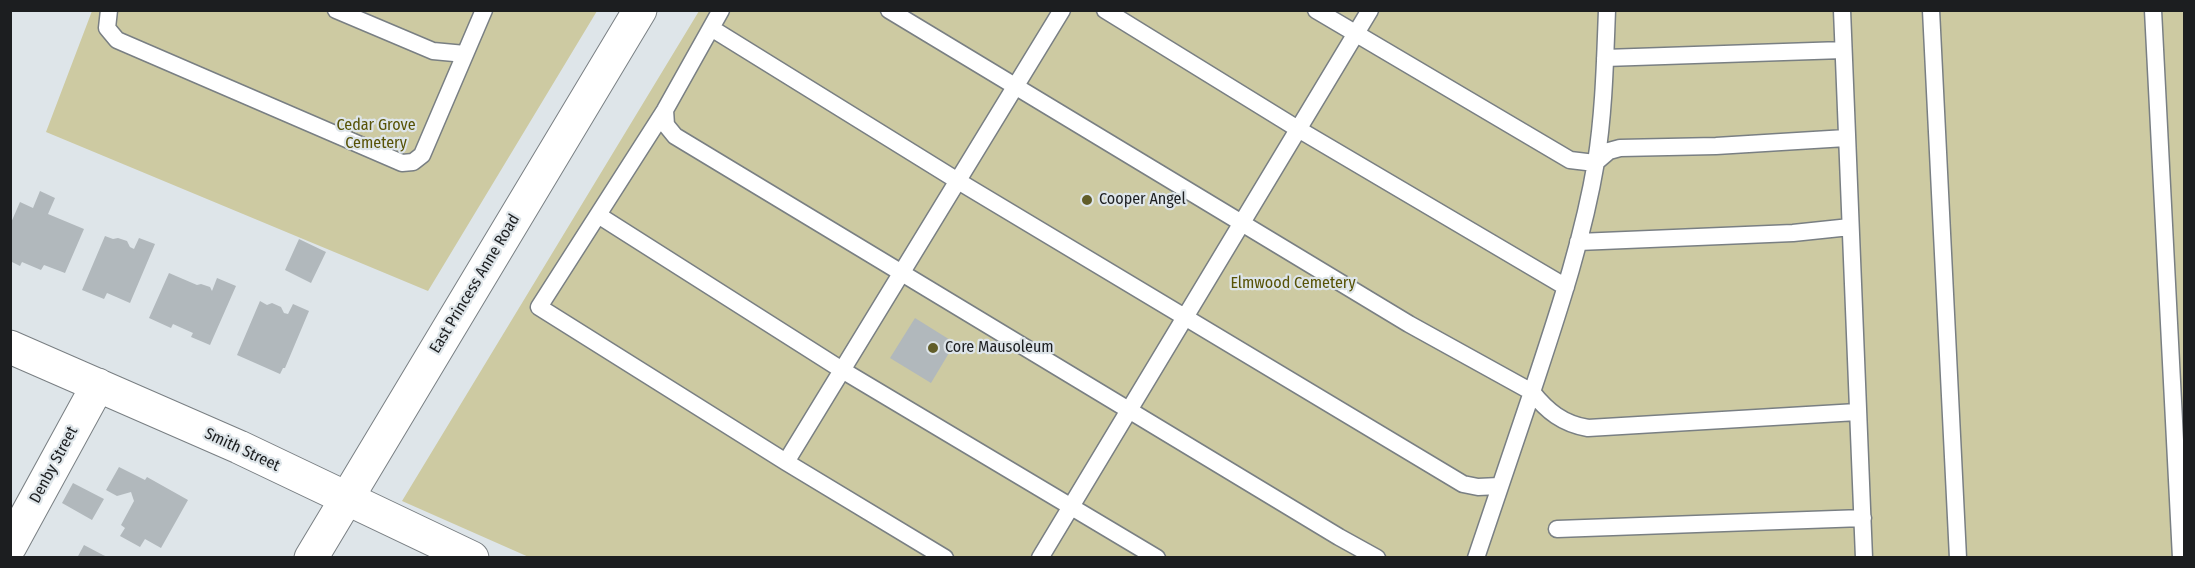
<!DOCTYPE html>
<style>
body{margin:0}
#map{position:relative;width:2195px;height:568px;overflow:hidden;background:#dee5e9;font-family:"Fira Sans Condensed",sans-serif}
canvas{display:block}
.frame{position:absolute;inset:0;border:12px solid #1c1e20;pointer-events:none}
</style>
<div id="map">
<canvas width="2195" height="568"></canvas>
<div class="frame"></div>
</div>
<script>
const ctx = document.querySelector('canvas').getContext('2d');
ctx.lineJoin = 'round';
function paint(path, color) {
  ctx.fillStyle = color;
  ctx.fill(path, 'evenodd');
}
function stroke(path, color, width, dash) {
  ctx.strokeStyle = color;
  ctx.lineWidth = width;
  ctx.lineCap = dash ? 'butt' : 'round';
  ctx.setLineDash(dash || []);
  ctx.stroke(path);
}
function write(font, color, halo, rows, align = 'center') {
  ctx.font = font + ' "Fira Sans Condensed",sans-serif';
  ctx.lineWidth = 4.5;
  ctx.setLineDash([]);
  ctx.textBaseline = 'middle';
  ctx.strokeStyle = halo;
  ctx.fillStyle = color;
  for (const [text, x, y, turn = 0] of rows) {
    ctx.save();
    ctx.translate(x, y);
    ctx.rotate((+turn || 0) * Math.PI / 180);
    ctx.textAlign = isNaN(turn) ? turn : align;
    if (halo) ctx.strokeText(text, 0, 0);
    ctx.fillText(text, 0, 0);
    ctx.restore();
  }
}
const green = new Path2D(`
 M92,11H597L428,291L46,132Z
 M699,11H2184V557L531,558L402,501Z`);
const building = new Path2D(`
 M40,191L55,198L48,214L84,229L65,273L44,265L41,270L22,262L20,266L10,261V225L20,202L33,208Z
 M105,236L113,239L118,238L127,241L130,247L134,249L139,238L155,244L130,303L107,293L104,299L82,290Z
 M299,239L326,252L311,283L285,270Z
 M169,273L197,285L201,284L210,287L212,291L217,278L236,286L210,345L191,337L193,333L173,324L171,328L149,318Z
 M260,301L267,305L272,303L281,307L284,313L288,314L293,304L309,311L285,368H283L280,374L237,355Z
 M915,318L955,343L931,383L890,358Z
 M119,467L145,480L147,477L188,500L161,548L145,539L140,547L120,536L125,528L121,525L134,501L131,492L117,496L106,490Z
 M73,483L104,499L92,520L62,503Z
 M84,545L103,555L110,558H77Z`);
const lane = new Path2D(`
 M109,10L107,28L117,40L402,163L413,162L422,155L484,10
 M336,10L433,51L465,54
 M721,10L665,110L539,307L786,462L945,558
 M889,10L1409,324L1532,392L1476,558
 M1105,10L1298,129L1566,287
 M1316,10L1570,160L1595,163L1609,151L1620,148L1716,146L1846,138
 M1607,10C1605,61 1604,112 1596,162C1583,240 1557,316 1532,392C1547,411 1563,424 1588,428L1857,412
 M1842,10L1864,558
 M1931,10L1958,558
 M2153,10L2181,558
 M711,28L958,181L1463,484L1478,487L1499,486
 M1605,58L1843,50
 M665,110L666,125L675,136L1339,537L1377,558
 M598,215L842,370L1157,558
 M1578,242L1793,233L1850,227
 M786,462L1062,10
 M1557,529L1863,518
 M1040,558L1370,10`);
const street = new Path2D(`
 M10,347L239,447L472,558
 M10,546L98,385`);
const secondary = new Path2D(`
 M311,558L640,10`);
const markers = [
 [1087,200,6,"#615d29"],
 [933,348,6,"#615d29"]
];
const parkNames = [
 ["Cedar Grove",376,126],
 ["Cemetery",376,144],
 ["Elmwood Cemetery",1293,284]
];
const poiNames = [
 ["Cooper Angel",1099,200],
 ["Core Mausoleum",945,348]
];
const streetNames = [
 ["East Princess Anne Road",475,284,-59],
 ["Smith Street",242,450,25],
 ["Denby Street",54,465,-62]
];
paint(green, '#cdcaa2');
paint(building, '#b1b8bc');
stroke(lane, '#797f83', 19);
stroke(street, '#797f83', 35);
stroke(secondary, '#797f83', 35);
stroke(lane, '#fff', 16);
stroke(street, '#fff', 33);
stroke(secondary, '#fff', 33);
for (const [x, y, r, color] of markers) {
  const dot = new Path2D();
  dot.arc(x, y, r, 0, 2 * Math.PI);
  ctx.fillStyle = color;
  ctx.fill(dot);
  stroke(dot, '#dee5e9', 2);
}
write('16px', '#575206', '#dee5e9', parkNames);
write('16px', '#1c1e20', '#dee5e9', poiNames, 'left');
write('16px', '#1c1e20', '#dee5e9', streetNames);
</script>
